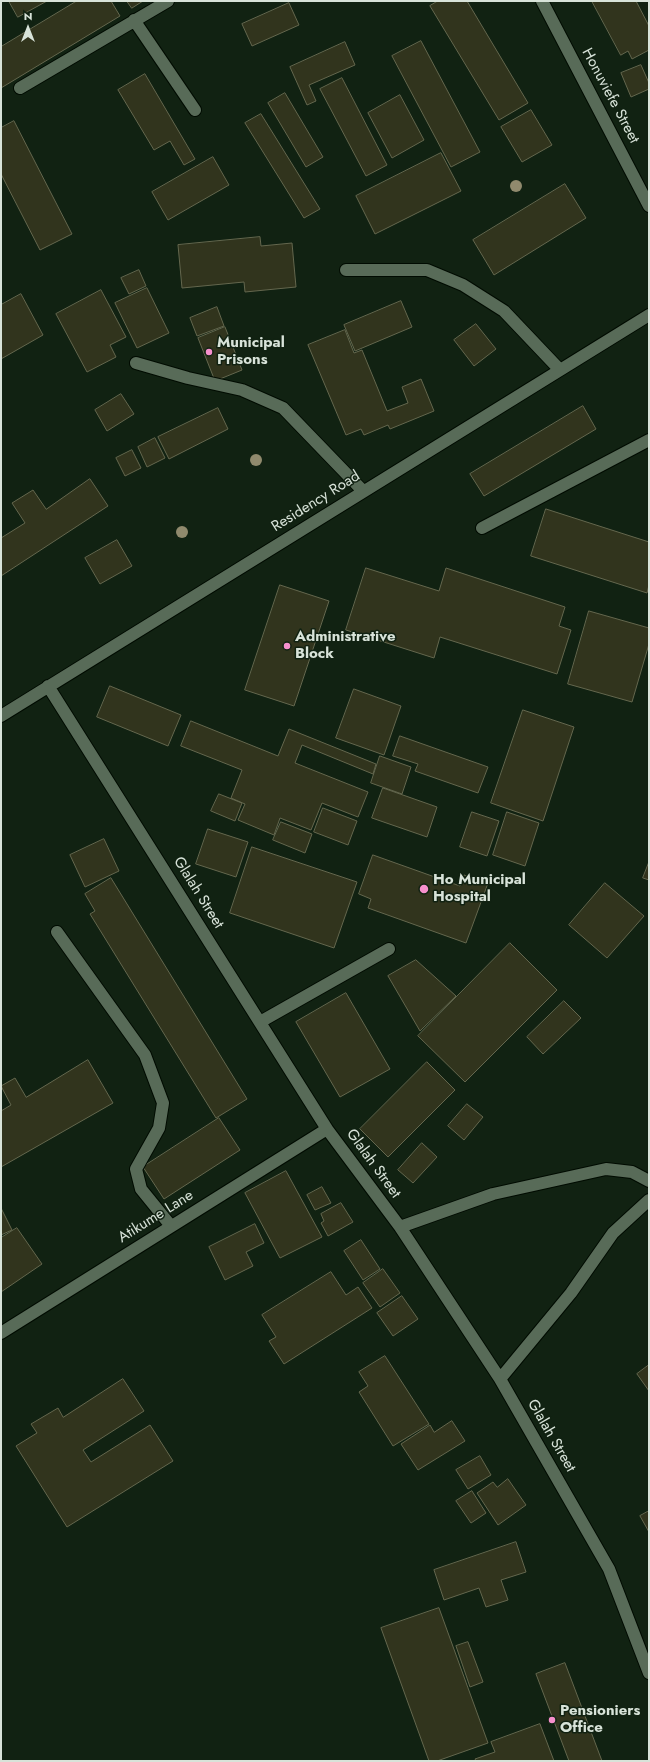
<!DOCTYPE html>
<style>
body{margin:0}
#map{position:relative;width:650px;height:1762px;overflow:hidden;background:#112212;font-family:Jost,sans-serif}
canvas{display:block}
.frame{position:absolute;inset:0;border:2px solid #d8e3d9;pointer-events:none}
.north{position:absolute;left:8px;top:8px;width:40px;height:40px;-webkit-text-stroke:3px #112212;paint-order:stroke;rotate:0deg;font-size:11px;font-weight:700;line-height:16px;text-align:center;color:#d8e3d9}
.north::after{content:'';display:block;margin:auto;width:14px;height:18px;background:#d8e3d9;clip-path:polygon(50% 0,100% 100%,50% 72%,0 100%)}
</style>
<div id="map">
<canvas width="650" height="1762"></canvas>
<div class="frame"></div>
<div class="north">N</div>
</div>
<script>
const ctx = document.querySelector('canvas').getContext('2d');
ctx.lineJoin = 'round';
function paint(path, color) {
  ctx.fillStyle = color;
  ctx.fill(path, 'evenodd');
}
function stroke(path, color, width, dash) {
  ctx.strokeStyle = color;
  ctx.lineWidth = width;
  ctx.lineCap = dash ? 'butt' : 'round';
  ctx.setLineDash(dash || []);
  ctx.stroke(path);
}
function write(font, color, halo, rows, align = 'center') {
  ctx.font = font + ' Jost,sans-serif';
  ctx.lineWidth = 3;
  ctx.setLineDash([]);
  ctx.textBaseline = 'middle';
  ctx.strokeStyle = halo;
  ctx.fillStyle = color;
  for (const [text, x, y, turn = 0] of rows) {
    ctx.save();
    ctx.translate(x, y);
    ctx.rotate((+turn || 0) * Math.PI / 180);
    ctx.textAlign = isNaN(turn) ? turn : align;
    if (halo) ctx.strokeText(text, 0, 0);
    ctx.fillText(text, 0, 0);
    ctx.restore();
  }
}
const building = new Path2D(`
 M9,1H47L18,17Z
 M77,1H111L120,16L1,88V47Z
 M127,1H143L132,8Z
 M438,1H467L528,103L499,120L430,6Z
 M592,1H636L649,26V50L632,59L628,51L621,55Z
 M289,3L299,25L252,46L242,24Z
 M421,41L480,152L451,167L392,56Z
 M345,42L355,65L309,85L316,101L307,105L290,67Z
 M641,65L649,83V89L631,97L621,73Z
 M145,74L195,159L184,165L170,141L154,150L118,90Z
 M342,78L387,165L366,176L320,89Z
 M285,93L323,157L306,167L268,103Z
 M400,95L424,140L392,158L368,113Z
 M531,110L552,145L522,162L501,127Z
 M261,114L320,209L304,218L245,123Z
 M14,121L72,234L40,250L1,174V128Z
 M441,153L461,191L375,234L356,196Z
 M213,157L229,185L168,220L152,192Z
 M565,184L586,218L494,275L473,240Z
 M260,237L261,246L292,243L296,287L245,292L244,282L182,288L178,245Z
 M139,270L146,286L129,294L121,278Z
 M147,288L169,333L137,348L115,303Z
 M101,290L126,337L110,345L116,357L87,372L56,314Z
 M21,294L43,335L1,359V305Z
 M401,301L412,327L355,351L344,325Z
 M217,307L224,326L197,336L190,318Z
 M476,324L496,349L474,366L454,340Z
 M225,327L242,370L215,381L198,338Z
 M345,330L354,353L362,350L387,411L408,403L402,387L421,379L434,411L390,429L388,425L364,435L361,429L346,435L308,345Z
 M121,394L134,414L107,431L95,410Z
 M583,406L596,429L484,496L470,474Z
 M218,408L228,429L169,459L158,437Z
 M155,438L165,458L147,467L138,447Z
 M132,450L141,468L125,476L116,458Z
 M90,479L108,506L1,576V538L25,523L12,503L33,490L46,509Z
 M546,509L649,542V585L647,593L531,556Z
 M117,540L132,566L100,584L85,558Z
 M366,568L439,591L446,568L565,607L559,626L571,630L557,674L440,637L434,658L346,630Z
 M280,585L329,601L294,706L245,690Z
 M589,611L649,628V644L632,702L568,684Z
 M110,686L181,715L168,746L97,717Z
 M354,689L401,706L384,755L336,738Z
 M523,710L574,727L543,821L491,803Z
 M191,721L278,756L289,729L376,764L373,774L302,745L295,763L368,792L358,817L322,803L311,830L280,818L274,835L238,820L245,804L231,798L242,770L181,746Z
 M400,736L488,767L478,793L415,771L418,764L393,756Z
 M380,756L411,767L402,794L371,783Z
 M383,788L437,807L427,837L372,818Z
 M219,794L242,803L235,821L211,811Z
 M323,808L357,821L348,845L314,832Z
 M472,812L499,821L487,856L460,847Z
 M507,812L539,823L525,866L493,855Z
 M281,822L312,834L305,853L273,840Z
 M208,829L248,842L236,877L196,864Z
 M104,839L119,871L85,887L70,855Z
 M252,847L357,882L334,948L230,913Z
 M373,855L460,886L464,875L488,883L466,943L368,908L371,899L359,894Z
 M649,862V880L643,878Z
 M111,878L247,1099L216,1118L90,914L95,911L85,894Z
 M605,883L644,916L607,958L569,925Z
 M510,943L557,990L465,1082L418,1036Z
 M416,960L456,996L420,1031L388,976Z
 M346,993L390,1069L340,1097L296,1022Z
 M564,1001L581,1018L543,1054L527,1037Z
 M88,1060L113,1103L1,1167V1111L11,1105L1,1086L15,1078L26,1097Z
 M427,1062L455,1090L388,1157L360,1129Z
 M467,1104L483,1117L464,1140L448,1126Z
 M219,1118L240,1150L164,1199L143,1167Z
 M422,1143L437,1157L413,1183L398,1170Z
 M286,1171L322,1237L280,1258L245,1193Z
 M322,1187L331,1203L315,1210L307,1195Z
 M341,1203L353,1222L328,1236L321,1223L324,1221L321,1214Z
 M1,1208L12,1230L1,1235Z
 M255,1224L264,1243L246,1252L253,1266L225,1280L209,1247Z
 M17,1228L42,1264L1,1292V1238Z
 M361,1240L380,1269L363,1280L344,1251Z
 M383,1269L400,1293L380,1307L363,1283Z
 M331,1272L346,1295L358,1287L372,1308L284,1364L269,1341L276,1337L262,1315Z
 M402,1296L418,1319L393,1336L377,1313Z
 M385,1356L429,1424L393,1446L359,1392L368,1386L359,1372Z
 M649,1365V1391L637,1374Z
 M123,1379L144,1411L83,1450L91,1462L150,1425L173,1461L67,1527L16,1446L37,1433L31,1424L58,1408L63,1417Z
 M452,1421L465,1441L418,1470L401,1444L430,1425L434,1432Z
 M480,1456L491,1475L468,1489L456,1470Z
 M508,1479L526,1505L498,1525L477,1493L493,1482L497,1487Z
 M472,1491L486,1513L471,1523L456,1501Z
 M649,1511V1532L640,1516Z
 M516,1542L526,1572L501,1580L508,1600L486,1607L479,1588L444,1600L434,1570Z
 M439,1608L488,1743L437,1761H429L381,1628Z
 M468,1642L483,1682L470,1687L456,1646Z
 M565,1663L602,1761H569L536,1674Z
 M540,1724L554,1761H476L475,1759L495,1752L491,1742Z`);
const minor = new Path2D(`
 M542,1L649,206
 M134,20L195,110
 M20,88L168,1
 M346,270H427L463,285L504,311L560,370
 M136,363L188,378L242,390L283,408L363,491
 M482,528L649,440
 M48,686L327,1129L400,1227L500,1379L609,1569L649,1673
 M1,716L649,315
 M57,932L145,1055L163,1103L159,1128L136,1169L141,1189L171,1226
 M260,1022L389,949
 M400,1227L493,1194L606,1169L632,1172L649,1181
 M1,1333L327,1129
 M500,1379L571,1293L613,1233L649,1200`);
const trees = [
 [516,186],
 [256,460],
 [182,532]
];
const markers = [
 [209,352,4,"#f790cd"],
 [287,646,4,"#f790cd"],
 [424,889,5,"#f790cd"],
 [552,1720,4,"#f790cd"]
];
const streetNames = [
 ["Honuviefe Street",610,96,62],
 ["Residency Road",316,502,-32],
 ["Glalah Street",198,893,58],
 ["Glalah Street",373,1164,54],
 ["Atikume Lane",156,1217,-32],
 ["Glalah Street",551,1436,60]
];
const poiNames = [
 ["Municipal",217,343],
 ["Prisons",217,360],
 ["Administrative",295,637],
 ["Block",295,654],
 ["Ho Municipal",433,880],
 ["Hospital",433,897],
 ["Pensioniers",560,1711],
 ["Office",560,1728]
];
paint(building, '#31341d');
stroke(building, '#64674e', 1);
stroke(minor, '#000b01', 14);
stroke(minor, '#586b58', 12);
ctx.fillStyle = '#908a6d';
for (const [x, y] of trees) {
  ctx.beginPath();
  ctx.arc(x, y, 6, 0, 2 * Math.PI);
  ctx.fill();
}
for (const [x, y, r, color] of markers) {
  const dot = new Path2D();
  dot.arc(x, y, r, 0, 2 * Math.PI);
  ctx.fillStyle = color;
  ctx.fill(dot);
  stroke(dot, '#112212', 1.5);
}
write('15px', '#d8e3d9', '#112212', streetNames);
write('bold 15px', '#d8e3d9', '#112212', poiNames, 'left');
</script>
